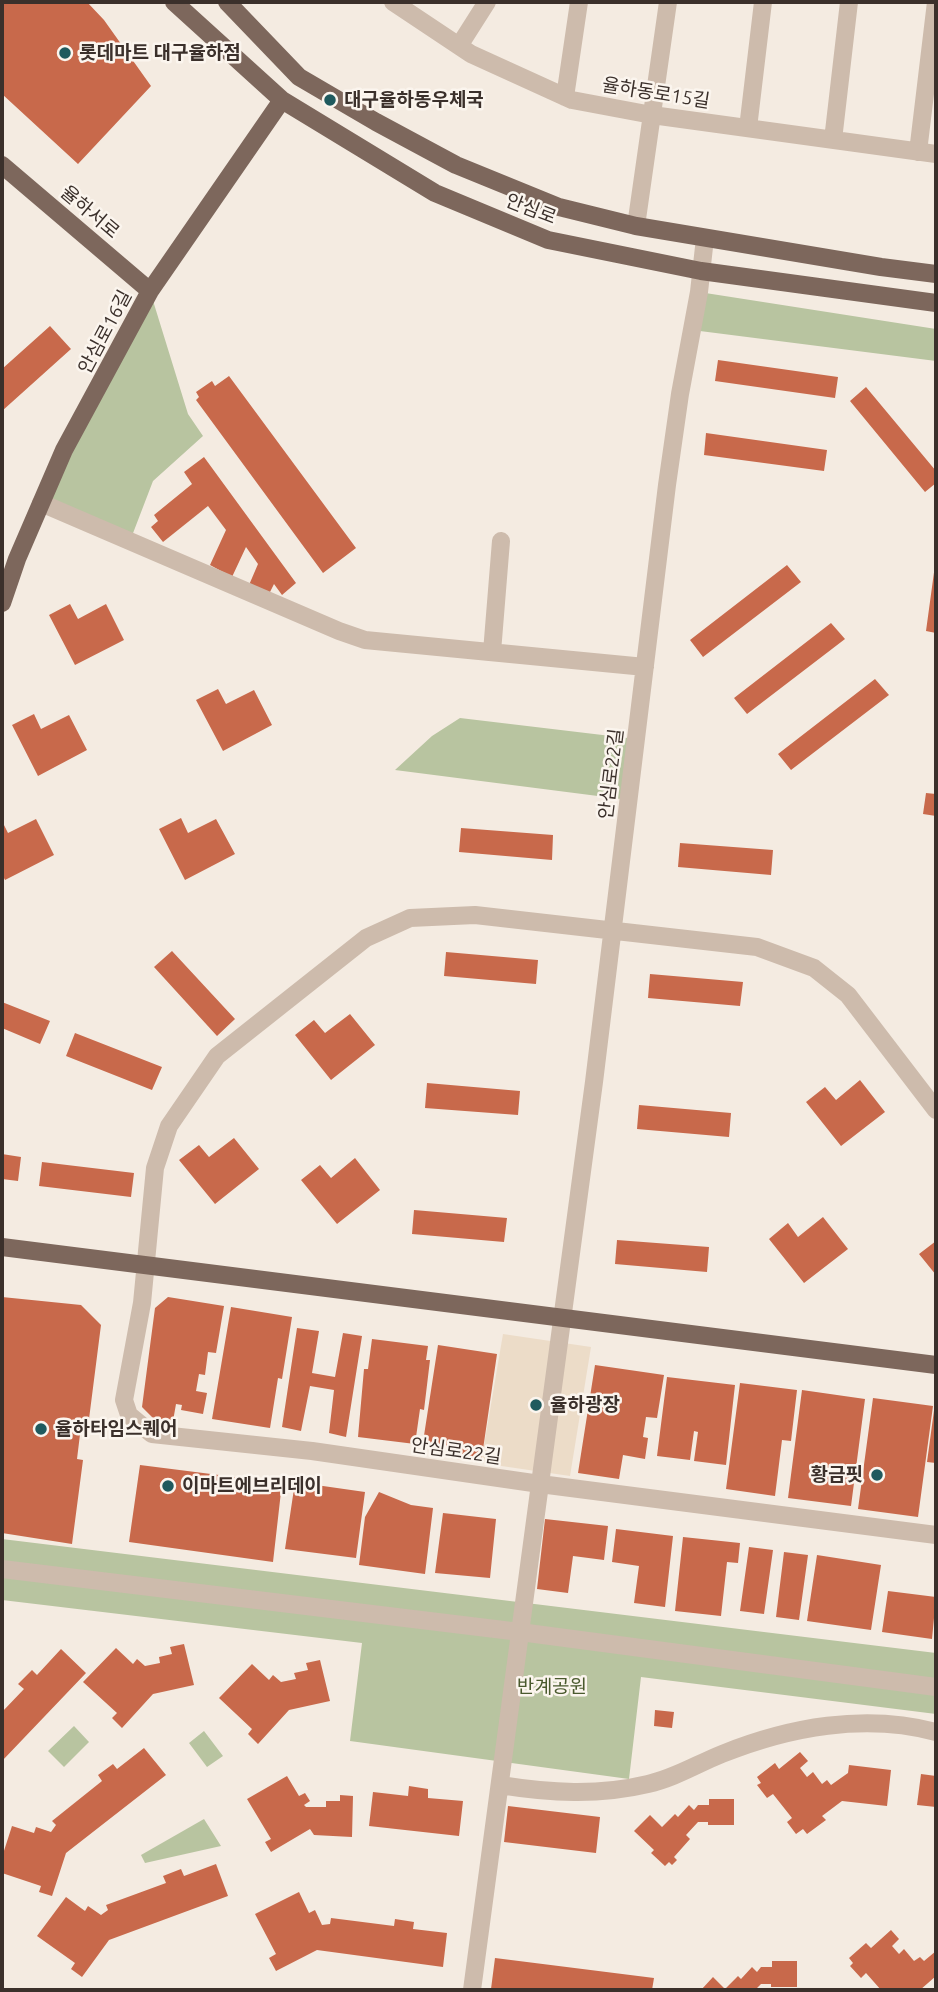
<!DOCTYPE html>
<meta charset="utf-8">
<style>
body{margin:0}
#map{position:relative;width:938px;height:1992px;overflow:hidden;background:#f4ebe1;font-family:Ubuntu,sans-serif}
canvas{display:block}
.frame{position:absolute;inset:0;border:4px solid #3b302b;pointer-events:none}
</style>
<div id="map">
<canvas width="938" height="1992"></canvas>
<div class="frame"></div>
</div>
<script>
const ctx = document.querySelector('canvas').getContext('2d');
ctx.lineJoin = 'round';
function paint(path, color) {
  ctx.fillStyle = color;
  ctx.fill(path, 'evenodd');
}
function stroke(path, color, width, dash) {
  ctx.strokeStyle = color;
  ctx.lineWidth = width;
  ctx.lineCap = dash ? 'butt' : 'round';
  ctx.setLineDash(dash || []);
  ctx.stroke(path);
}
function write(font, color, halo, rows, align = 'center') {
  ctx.font = font + ' Ubuntu,"Noto Sans KR",sans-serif';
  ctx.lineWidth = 5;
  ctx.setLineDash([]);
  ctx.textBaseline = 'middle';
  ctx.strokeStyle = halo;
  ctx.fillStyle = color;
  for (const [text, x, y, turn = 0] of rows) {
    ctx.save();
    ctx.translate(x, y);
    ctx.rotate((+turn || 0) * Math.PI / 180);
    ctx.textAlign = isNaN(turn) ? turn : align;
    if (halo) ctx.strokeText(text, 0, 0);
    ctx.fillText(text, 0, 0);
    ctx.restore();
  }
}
const green = new Path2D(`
 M150,291L188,414L203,436L153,481L130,541L41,503Z
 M699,292L936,329V361L692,330Z
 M460,718L636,739L629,800L395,770L432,736Z
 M2,1539L936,1653V1714L641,1677L629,1779L350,1741L362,1643L2,1600Z
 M74,1726L89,1742L64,1767L48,1751Z
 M204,1731L223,1756L207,1767L189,1743Z
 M204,1819L221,1846L145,1863L141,1855Z`);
const plaza = new Path2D(`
 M503,1334L591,1347L570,1476L481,1463Z`);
const building = new Path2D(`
 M2,2H87L104,20L151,86L78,164L2,94Z
 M50,326L71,349L2,411V369Z
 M718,360L838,377L835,398L715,381Z
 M229,376L356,548L323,573L196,400L199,397L196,392L212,381L215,386Z
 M866,387L936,471V483L925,492L850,401Z
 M706,433L827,450L824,471L704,455Z
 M204,457L296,583L282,595L274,584L269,594L249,585L258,564L246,547L232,577L210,565L226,530L208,506L163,542L151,527L158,521L154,515L192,484L184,472Z
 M787,565L801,582L703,657L690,640Z
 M935,565H936V633L926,631Z
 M70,604L78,619L106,604L124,640L75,665L49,615Z
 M831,623L845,639L747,714L734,698Z
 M875,679L889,695L791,770L778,754Z
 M218,689L226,704L254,690L272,725L223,751L196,700Z
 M34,714L41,729L69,715L87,750L38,776L12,725Z
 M926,793L936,794V816L923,814Z
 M181,818L188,833L216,819L235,854L185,880L159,829Z
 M36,819L54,855L5,880L2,874V821L8,833Z
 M461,828L553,835L552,860L459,852Z
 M680,843L773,850L771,875L678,867Z
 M172,951L235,1019L217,1036L154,967Z
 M446,952L538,960L536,984L444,976Z
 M650,974L743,982L740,1006L648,998Z
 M2,1002L50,1021L40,1044L2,1028Z
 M350,1014L375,1045L331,1080L295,1035L314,1020L325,1033Z
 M75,1033L162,1067L152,1090L66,1056Z
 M860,1080L885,1112L841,1146L806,1102L825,1087L836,1100Z
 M427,1083L520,1091L518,1115L425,1108Z
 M639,1105L731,1113L729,1137L637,1129Z
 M234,1138L259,1169L215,1204L179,1160L199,1145L209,1157Z
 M2,1154L21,1157L18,1181L2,1179Z
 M355,1158L380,1190L337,1224L301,1180L320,1165L331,1178Z
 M42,1162L134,1173L131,1197L39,1186Z
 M414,1210L507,1218L504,1242L412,1234Z
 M823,1217L848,1249L804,1283L769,1239L788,1223L798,1237Z
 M617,1240L709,1247L707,1272L615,1264Z
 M936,1241V1275L919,1254Z
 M2,1297L81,1305L101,1325L89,1419L82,1418L77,1459L83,1460L72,1544L2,1533Z
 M168,1297L224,1306L216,1353L208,1352L205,1375L199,1374L196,1391L207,1393L203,1414L181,1410L182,1405L176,1404L173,1421L153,1418L142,1407L155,1308Z
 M231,1307L292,1317L282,1379L278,1378L270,1428L212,1419Z
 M297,1328L319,1331L312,1373L335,1377L343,1333L362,1336L346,1437L329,1433L334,1390L310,1386L301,1431L282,1427Z
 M372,1339L428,1346L426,1360H430L424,1410L420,1409L415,1444L358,1437L364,1369H368Z
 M438,1345L497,1354L481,1463L444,1457L448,1446L423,1442Z
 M595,1365L664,1375L657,1418L646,1417L643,1437L648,1438L645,1459L623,1455L619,1479L578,1473Z
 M667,1377L735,1385L726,1465L694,1461L698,1432L694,1431L690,1460L657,1456Z
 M740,1383L797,1390L791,1441L782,1440L775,1496L726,1489Z
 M802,1390L865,1399L851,1506L788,1498Z
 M873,1398L933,1406L918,1517L858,1509Z
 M935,1403L936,1404V1463L927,1462Z
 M140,1465L282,1483L273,1562L129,1542Z
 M295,1482L365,1492L356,1558L285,1549Z
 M379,1492L411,1505L433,1508L425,1574L359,1565L365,1517Z
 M443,1513L496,1519L490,1578L435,1573Z
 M545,1519L608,1526L604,1560L573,1556L568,1593L537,1589Z
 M616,1529L673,1536L665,1607L634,1603L639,1566L612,1562Z
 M683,1537L740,1543L738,1563L727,1562L721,1616L675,1611Z
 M749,1547L773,1550L764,1614L740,1611Z
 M784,1552L808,1555L799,1620L776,1617Z
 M817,1555L881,1565L871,1630L807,1621Z
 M888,1591L936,1597L932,1639L882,1632Z
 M184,1644L194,1685L153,1694L122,1728L112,1718L117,1713L83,1682L116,1648L133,1664L137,1659L145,1666L160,1663L159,1657L172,1654L170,1647Z
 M61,1649L86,1673L2,1761V1712L24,1689L18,1684L32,1670L37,1675Z
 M320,1660L330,1701L289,1710L258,1744L248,1734L252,1729L219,1698L252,1664L269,1680L273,1675L281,1682L296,1679L294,1673L308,1670L306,1663Z
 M655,1710L674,1712L672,1728L654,1726Z
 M144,1748L166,1775L66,1853L52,1896L39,1892L41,1886L2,1873V1857L12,1826L34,1833L36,1827L51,1832L56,1825L52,1821L102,1781L98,1775L113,1764L117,1769Z
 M800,1752L808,1761L800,1768L807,1777L813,1772L822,1784L827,1780L831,1785L848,1773L849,1765L891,1770L887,1806L842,1801L822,1816L826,1820L807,1834L803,1829L796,1834L787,1822L792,1818L773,1794L767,1798L757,1785L761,1783L757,1777L775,1763L779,1769Z
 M921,1774L936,1776V1807L917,1805Z
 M287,1776L299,1796L305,1793L310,1801L304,1805L306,1807H326V1801H340V1795L353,1796L352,1837L314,1835L310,1829L271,1852L265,1842L271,1839L247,1799Z
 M409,1786L428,1789V1798L463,1801L459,1836L369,1826L373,1792L408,1796Z
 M709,1799H734V1825H708V1822H698L686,1835L690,1839L674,1857L677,1860L672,1865L669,1862L665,1866L651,1853L654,1850L634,1831L650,1815L662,1827L675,1814L678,1817L689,1805L694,1810L698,1805H709Z
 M508,1806L600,1817L596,1853L504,1842Z
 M216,1864L228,1896L109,1940L82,1977L71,1969L75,1963L37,1936L66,1897L85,1911L88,1906L101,1915L108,1910L106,1905L166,1883L163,1876L181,1869L184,1876Z
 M299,1892L309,1913L315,1910L322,1925L330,1924L331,1918L394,1926L395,1919L414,1922L413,1929L447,1933L443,1967L317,1950L276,1971L269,1958L276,1954L255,1914Z
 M891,1930L899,1939L892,1946L899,1954L904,1949L914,1961L920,1957L924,1961L936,1951V1976L920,1990H881L866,1973L861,1978L850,1966L853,1963L849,1958L866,1943L871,1948Z
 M495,1958L654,1978L652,1990L491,1989Z
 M772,1961H797V1987H771V1984H761L755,1990H701L713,1977L725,1989L738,1976L741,1979L752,1967L757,1972L761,1967H772Z`);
const minor = new Path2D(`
 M393,2L471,54L572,100L652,115L936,154
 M459,46L487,2
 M565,97L579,2
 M748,128L763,2
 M833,140L849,2
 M918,152L936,2
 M636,226L668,2
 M41,503L339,631L365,640L645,667
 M492,652L501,541
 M936,1110L848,995L814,968L757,947L475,915L410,918L366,938L217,1056L169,1126L155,1168L142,1303L124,1400L129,1415L152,1434L312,1451L540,1484L936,1535
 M2,1569L520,1632L936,1687
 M500,1785C550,1793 598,1796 648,1784C675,1778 697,1764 722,1754C789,1727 865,1713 936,1732
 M472,1990L594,1082L667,485L680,394L699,292L705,238`);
const major = new Path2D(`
 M174,2L282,100L435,193L548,240L701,271L936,303
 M227,2L299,77L376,122L456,165L559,207L636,226L881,267L936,274
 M2,165L150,291
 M2,603L17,559L64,450L150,291L282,100
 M2,1247L936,1365`);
const markers = [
 [65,53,7,"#1f5a5e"],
 [330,100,7,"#1f5a5e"],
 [536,1405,7,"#1f5a5e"],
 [41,1429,7,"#1f5a5e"],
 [877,1475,7,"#1f5a5e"],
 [168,1486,7,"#1f5a5e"]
];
const poiNames = [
 ["롯데마트 대구율하점",79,53],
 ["대구율하동우체국",344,100],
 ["율하광장",550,1405],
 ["율하타임스퀘어",55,1429],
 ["황금핏",863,1475,"right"],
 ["이마트에브리데이",182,1486]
];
const streetNames = [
 ["율하동로15길",656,93,9],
 ["안심로",531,209,21],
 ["율하서로",90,212,40],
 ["안심로16길",105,332,-62],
 ["안심로22길",611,774,-83],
 ["안심로22길",456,1451,8]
];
const parkNames = [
 ["반계공원",552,1687]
];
paint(green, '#b8c4a0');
paint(plaza, '#ecdcc8');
paint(building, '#c8694b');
stroke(minor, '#cdbbac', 18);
stroke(major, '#7d675c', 18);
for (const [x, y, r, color] of markers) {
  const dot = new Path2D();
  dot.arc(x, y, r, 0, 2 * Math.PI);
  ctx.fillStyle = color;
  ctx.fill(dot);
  stroke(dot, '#fbf5ee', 2.5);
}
write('bold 19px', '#3b302b', '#fbf5ee', poiNames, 'left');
write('19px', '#3b302b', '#fbf5ee', streetNames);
write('19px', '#4a5a2e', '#fbf5ee', parkNames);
</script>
